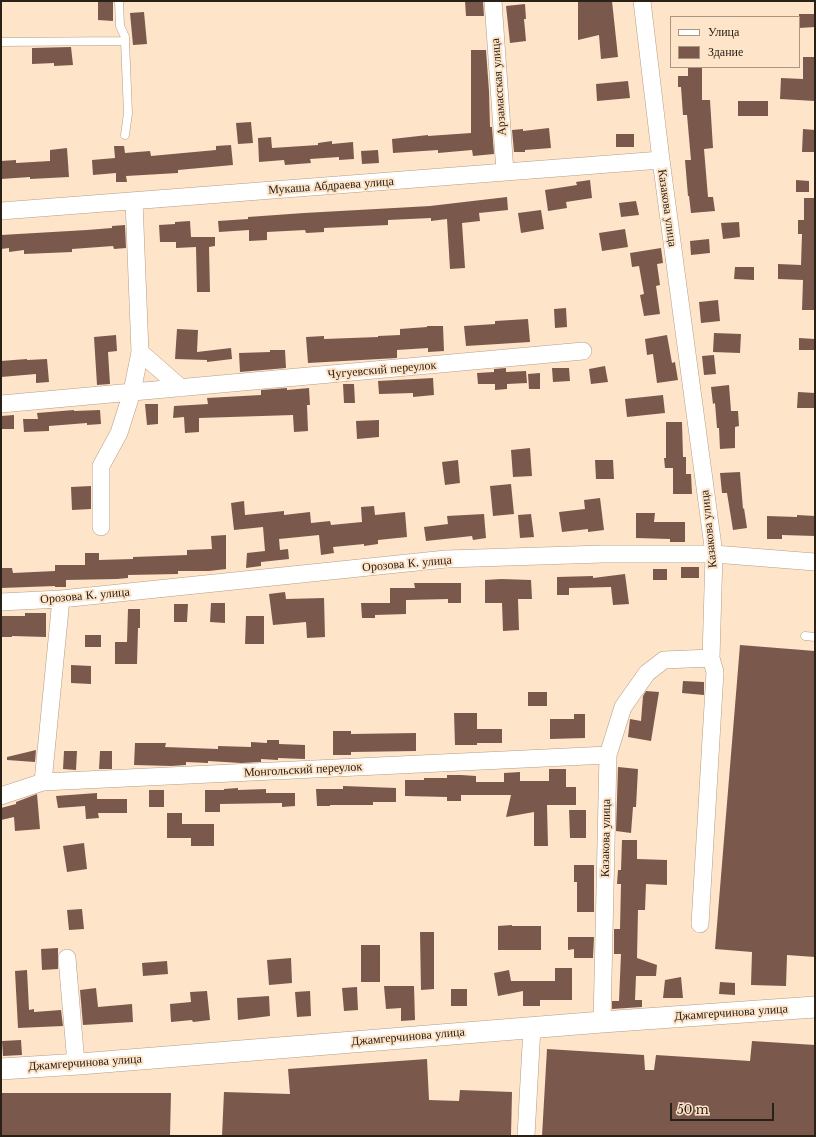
<!DOCTYPE html>
<meta charset="utf-8">
<style>
body{margin:0}
#map{position:relative;width:816px;height:1137px;overflow:hidden;background:#fee4c9;font-family:"Libre Baskerville",serif}
canvas{display:block}
.frame{position:absolute;inset:0;border:2px solid #292016;pointer-events:none}
.legend{position:absolute;left:670px;top:16px;width:130px;height:52px;box-sizing:border-box;background:#fee4c9;border:1px solid #a99681;margin:0;padding:5px 7px;list-style:none;font-size:12px;color:#292016}
.legend li{display:flex;align-items:center;gap:8px;height:20px}
.legend b{width:20px;border:1px solid #a99681}
.scale{position:absolute;left:670px;top:1103px;width:104px;height:18px;box-sizing:border-box;border:2px solid #292016;border-top:0;padding-left:5px;font-size:12px;line-height:14px;white-space:nowrap;color:#292016;-webkit-text-stroke:3px #fee4c9;paint-order:stroke}
</style>
<div id="map">
<canvas width="816" height="1137"></canvas>
<div class="frame"></div>
<ul class="legend">
<li><b style="height:5px;background:#fff"></b>Улица</li>
<li><b style="height:11px;background:#7a594c"></b>Здание</li>
</ul>
<div class="scale">50 m</div>
</div>
<script>
const ctx = document.querySelector('canvas').getContext('2d');
ctx.lineJoin = 'round';
function paint(path, color) {
  ctx.fillStyle = color;
  ctx.fill(path, 'evenodd');
}
function stroke(path, color, width, dash) {
  ctx.strokeStyle = color;
  ctx.lineWidth = width;
  ctx.lineCap = dash ? 'butt' : 'round';
  ctx.setLineDash(dash || []);
  ctx.stroke(path);
}
function write(font, color, halo, rows, align = 'center') {
  ctx.font = font + ' "Libre Baskerville",serif';
  ctx.lineWidth = 4;
  ctx.setLineDash([]);
  ctx.textBaseline = 'middle';
  ctx.strokeStyle = halo;
  ctx.fillStyle = color;
  for (const [text, x, y, turn = 0] of rows) {
    ctx.save();
    ctx.translate(x, y);
    ctx.rotate((+turn || 0) * Math.PI / 180);
    ctx.textAlign = isNaN(turn) ? turn : align;
    if (halo) ctx.strokeText(text, 0, 0);
    ctx.fillText(text, 0, 0);
    ctx.restore();
  }
}
const building = new Path2D(`
 M98,1H113V21L98,20Z
 M465,1H483L484,16H466Z
 M578,1H612L618,57L601,59L599,35L578,40Z
 M525,4L526,19H524L526,41L510,43L506,6Z
 M144,12L147,44L133,45L130,13Z
 M799,14H815V27L799,28Z
 M71,47L73,65L54,66V63L32,64V48Z
 M471,50H486L489,91L490,127H492L494,154L473,156L472,150L438,153V150L393,153L392,139L428,135V136L471,133Z
 M803,57H815V101L780,99L781,78L803,79Z
 M688,67H702V100H710L713,148L704,149L708,197H713L715,211L691,213L689,196H688L685,160H691L687,115H683L681,87H678V76H688Z
 M628,81L630,98L597,101L596,84Z
 M738,101H768V116H738Z
 M251,122L253,143L238,144L236,123Z
 M549,128L551,148L525,150V152H514L512,130L523,129V131Z
 M803,129L815,130V152H802Z
 M616,134H634V147H616Z
 M271,137L272,148L318,145V143L332,141V144L353,142L354,159L339,160V157L310,159L311,163L285,165L284,160L259,162L258,138Z
 M231,145L233,165L178,170V173L126,176L127,182H116V173L93,175L92,160L115,158L114,146H124L125,153L150,151L151,156L216,150V146Z
 M67,148L69,177L30,179V177L1,179V161L16,160V163L50,161V150Z
 M378,150L379,163L362,164L361,151Z
 M590,180L592,198L566,202L567,208L548,211L545,190L577,185L576,182Z
 M796,180L809,181V192H796Z
 M507,197L508,210L479,213L480,221L462,223L465,268L450,269L447,219L431,221V218L388,220V225L324,228V232L306,233L305,230L267,232V240L249,241V230L219,232L218,221L248,219V217L304,213L430,206Z
 M804,198H815V310H802L803,280L778,279V264L801,265L802,234H798V220H804Z
 M636,201L639,215L621,217L619,203Z
 M541,210L544,229L521,233L518,213Z
 M190,221L191,237H215V246L209,247L210,292H197L196,247L176,248V242H160L159,225L175,224V222Z
 M739,222L740,237L723,239L721,223Z
 M125,225L126,248L114,249L113,246L72,249V252L24,254V250L9,252V248L1,249V235L87,230L112,228V226Z
 M625,229L628,247L602,251L599,233Z
 M709,239L710,253L691,255L690,241Z
 M661,248L663,263L657,264L660,285L656,286L660,314L644,316L640,295L644,294L639,266L632,267L630,253Z
 M735,267H754V280L734,279Z
 M718,300L720,321L701,323L699,302Z
 M566,308L567,327L555,328L554,309Z
 M528,319L530,342L466,346L464,326L495,324V321Z
 M427,326H443L444,351L428,352V348L397,350V358L308,363L306,337L324,336V339L378,337V336L400,335V329L427,327Z
 M177,329L198,330L197,352L231,348L232,359L207,362V360L175,359Z
 M714,333L741,334L740,353L713,352Z
 M116,335L117,351L108,352L110,384L97,385L94,337Z
 M667,335L672,363L675,362L678,380L657,383L653,354L647,355L645,339Z
 M799,338L815,339V350H799Z
 M270,350H285L286,368L240,372L239,353L270,352Z
 M714,355L716,374L704,375L702,356Z
 M27,359V360L47,359L49,382L36,383V374L1,377V361Z
 M605,366L608,382L591,384L589,369Z
 M506,368V372L526,371L527,383L507,384V389L495,390V384H478L477,373L494,372V369Z
 M552,368H569L570,381L553,382Z
 M540,373V389H529L528,374Z
 M433,378L434,395L413,397V393L379,394L378,381Z
 M343,384H354L355,403H344Z
 M729,385L731,411H738L739,426L735,427V448L720,449L719,428H717L715,403L713,404L711,387Z
 M287,388V390L309,388L310,405H307L308,431L294,432L293,415L199,418V432L185,433L184,417L173,418L174,406L208,404L207,398L261,395V390Z
 M798,392L815,393V408H797Z
 M663,395L665,413L627,417L625,399Z
 M145,404H158V424L147,425Z
 M74,410V411L100,410L101,424L87,425V423L49,426V431L24,432L23,419H38L37,413Z
 M14,415V429H1V416Z
 M379,420V437L357,439L356,421Z
 M666,422H682L683,457H686V474H691L692,494H673V468H665L664,458H666Z
 M530,448L532,476L513,477L511,450Z
 M458,460L460,483L445,485L442,462Z
 M595,460H613L614,479H596Z
 M740,472L743,509L744,508L747,528L733,530L727,493H722L720,473Z
 M511,484L514,514L493,516L490,486Z
 M91,486V509L72,510L71,487Z
 M600,498L604,530L588,532V529L562,532L559,512L585,509L584,500Z
 M244,501L245,515L284,511V515L310,512L311,523L330,521L331,525L362,522L361,507L374,506L375,515L405,512L407,537L378,540V544L364,546V544L333,547L334,553L321,555L319,535L279,539L280,550L288,549L289,559L261,562V566L246,568L247,553L265,551L263,527L234,530L231,503Z
 M636,513H655L654,522H685V542H670V539L636,538Z
 M484,514L486,538L473,540L472,536L426,541L424,527L448,524L447,516Z
 M531,514L534,537L520,538L518,515Z
 M797,515L815,516V536L782,535V539H767V516L797,517Z
 M226,535V569L209,571H178V574L128,575V578L117,579L66,580V587H55V586L1,588V568H12L13,573L55,571V565H85V553H99V560L133,559V557L187,555V550L212,549L211,536Z
 M681,567H699V578H681Z
 M653,569H667V580H653Z
 M625,574L629,604L613,605L611,587L569,588V595H557V577L593,576V578Z
 M501,579L531,580L532,599H518L519,630L503,631L502,603H485V580Z
 M414,583H461V603H448V599L406,600V614L375,615V618H362L361,603H390V588H415Z
 M285,592L286,599L324,598L325,637L307,638L306,622L273,625L269,594Z
 M211,603H225V623L210,622Z
 M174,604H188L187,622H174Z
 M128,609H140V628H138L137,664H115V642H127Z
 M25,613H46V637L12,636V637H1V616H25Z
 M246,616H264V644H245Z
 M85,635H101V647H85Z
 M740,645L815,651V957L787,955L786,986L751,985L752,952L715,949Z
 M71,665L91,666V684L71,683Z
 M683,681L704,682V695L682,693Z
 M646,691L659,692L651,741L628,737L630,719L641,721L643,696Z
 M528,692H547V706H528Z
 M454,713H477V729H502V743H477V745H455Z
 M574,714H585V738L550,739V719H574Z
 M333,731H351V734L416,733V751L351,752V755H333Z
 M267,740H279V744L305,745V759L278,758V760L261,759V762L241,763L208,761V763L186,762V765L171,766L134,765L135,743H166L165,747L218,749V746L251,747V742L267,743Z
 M36,750L35,762L7,760V757Z
 M64,751H77L76,770L63,769Z
 M100,751H112V769H99Z
 M618,767L638,769L636,807H633L631,833L616,831Z
 M549,769H566V787H576V805H547L548,846H534V812L506,817L511,795H461V801H447V797L405,796V780H424V778H447V775H461L476,776V782H504V773L520,772V781H549Z
 M343,786L396,788V802H373V805H330V806H317L316,789H343Z
 M238,788V790L266,789V793H295V806L282,807V803L220,804V812H205V790H224V789Z
 M149,790H164V807H149Z
 M97,793V799H127V813H98L99,818L86,819L85,806L58,808L56,796Z
 M37,794L40,829L15,831L14,817L1,820V808L16,804V802Z
 M569,810H586V838H570Z
 M167,813H182V824H214V846H191V838H167Z
 M622,840H637V859L667,860V885L646,884L645,910H638L637,958L657,965L656,976H636L635,1000H642V1007L612,1009V1001H619L621,954H614V929H620L621,884H617L618,870H621Z
 M84,843L87,869L67,872L63,846Z
 M574,865H594V912H577V882H574Z
 M82,909L84,929L69,930L67,910Z
 M512,925V926H541V950H498V926Z
 M420,932H434V989L421,990Z
 M568,937H594L593,958H574V949L568,950Z
 M361,945H380V982H361Z
 M58,948V969L42,970L41,949Z
 M291,958L292,983L269,985L267,960Z
 M167,961L168,974L143,976L142,963Z
 M555,968H572V1000H540V1006H523V991L498,996L494,973L509,970L511,981H555Z
 M27,970L29,1010L34,1009V1012L61,1010L63,1026L18,1028L15,971Z
 M681,977L683,998H663L665,980Z
 M720,982L735,983V995L719,994Z
 M384,986H414L415,1020L401,1021V1008L386,1009Z
 M357,987L358,1010L344,1011L342,988Z
 M96,988L98,1007L132,1004L133,1022L83,1025L80,990Z
 M451,989H467V1006H451Z
 M207,991L210,1020L193,1022L192,1020L171,1022L170,1004L191,1002L190,992Z
 M310,991L311,1016L297,1017L295,992Z
 M269,996L270,1016L238,1020L237,998Z
 M21,1040L22,1055L3,1056L2,1041Z
 M752,1041L815,1045V1136H542L547,1049L644,1055L645,1070H654L656,1055L750,1061Z
 M427,1059L429,1100L459,1101L460,1090L512,1092L511,1136H222L224,1092L290,1094L288,1069Z
 M1,1093H171L170,1136H1Z`);
const service = new Path2D(`
 M119,1L120,26L125,37V41L128,113L125,135
 M1,42L125,41
 M805,636L815,637`);
const minor = new Path2D(`
 M493,1L505,172
 M134,201L140,352L181,388
 M1,211L661,160
 M1,404L583,351
 M101,527V466L119,433L132,392L140,352
 M1,602L61,599L446,559L603,554H714L815,562
 M43,782L61,599
 M1,796L43,782L608,755
 M700,924L715,672L711,658
 M67,958L76,1064
 M602,1022L608,755L623,707L647,673L664,660L711,658L714,554L661,160L642,1
 M526,1136L532,1027`);
const tertiary = new Path2D(`
 M1,1069L79,1064L602,1022L815,1007`);
const streetNames = [
 ["Арзамасская улица",499,87,-94],
 ["Мукаша Абдраева улица",331,186,-4],
 ["Казакова улица",667,208,82],
 ["Чугуевский переулок",382,370,-5],
 ["Казакова улица",709,529,-96],
 ["Орозова К. улица",407,564,-5],
 ["Орозова К. улица",85,596,-5],
 ["Монгольский переулок",303,770,-3],
 ["Казакова улица",606,838,-89],
 ["Джамгерчинова улица",731,1013,-4],
 ["Джамгерчинова улица",408,1037,-5],
 ["Джамгерчинова улица",85,1063,-4]
];
paint(building, '#7a594c');
stroke(service, '#b59d84', 9);
stroke(minor, '#b59d84', 18);
stroke(tertiary, '#b59d84', 22);
stroke(service, '#fff', 8);
stroke(minor, '#fff', 17);
stroke(tertiary, '#fff', 21);
write('12px', '#292016', '#fee4c9', streetNames);
</script>
